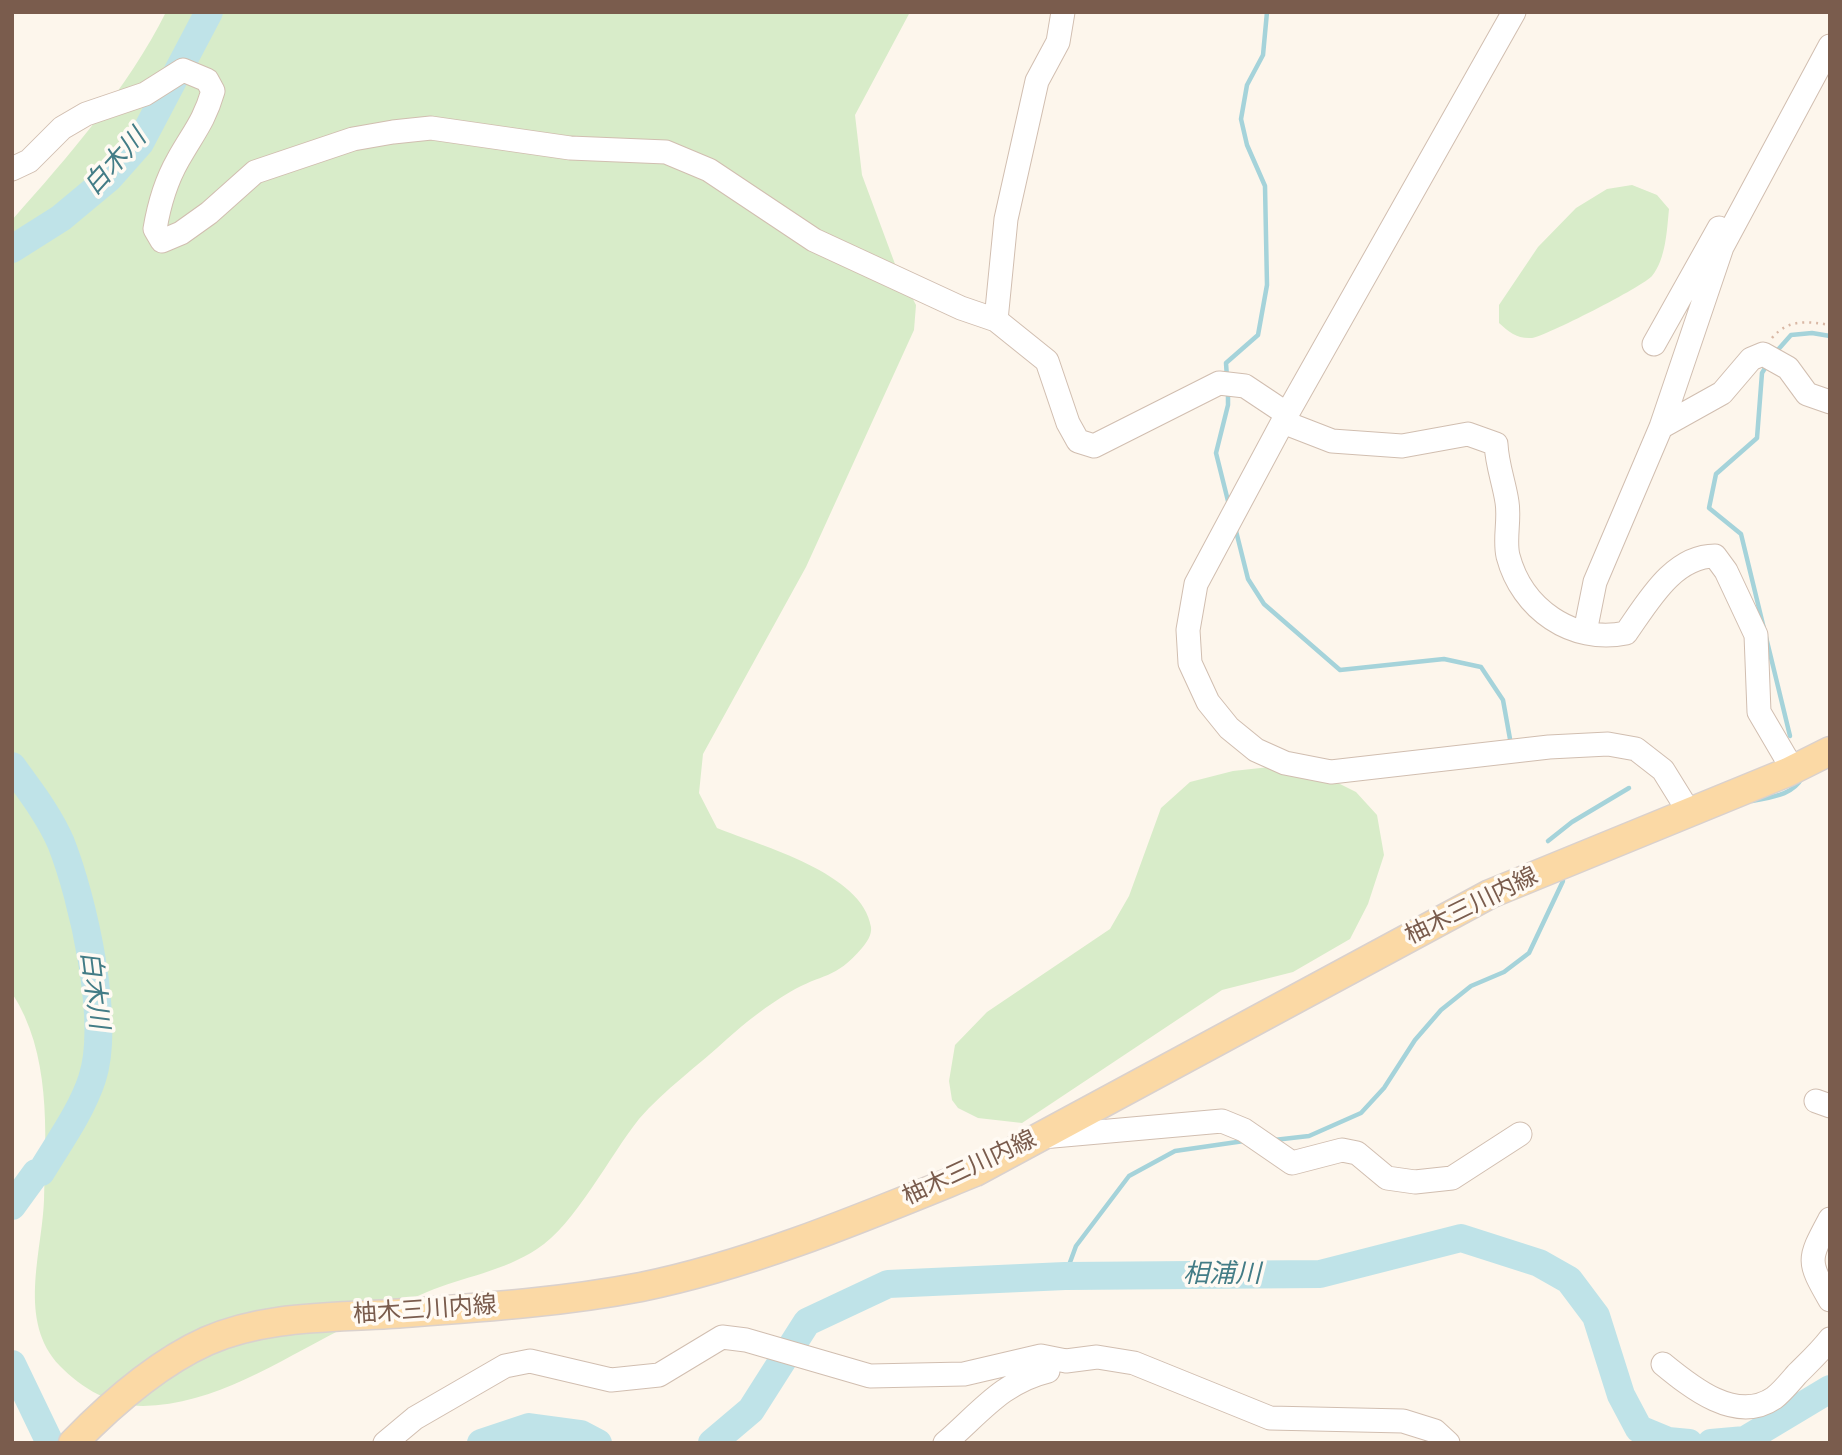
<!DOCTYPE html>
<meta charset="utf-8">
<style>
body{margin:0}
#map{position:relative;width:1842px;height:1455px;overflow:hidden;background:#fdf6ec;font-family:"Roboto Condensed",sans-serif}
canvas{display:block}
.frame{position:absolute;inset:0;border:14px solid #7a5c4d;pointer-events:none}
</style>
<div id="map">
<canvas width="1842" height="1455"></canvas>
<div class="frame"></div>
</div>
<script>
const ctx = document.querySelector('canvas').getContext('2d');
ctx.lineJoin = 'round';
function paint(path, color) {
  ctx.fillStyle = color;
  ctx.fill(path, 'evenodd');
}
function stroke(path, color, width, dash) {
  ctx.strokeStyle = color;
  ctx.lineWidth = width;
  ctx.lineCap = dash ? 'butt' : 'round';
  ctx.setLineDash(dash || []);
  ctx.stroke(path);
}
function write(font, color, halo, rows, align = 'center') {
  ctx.font = font + ' "Roboto Condensed","Noto Sans JP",sans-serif';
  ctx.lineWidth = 7;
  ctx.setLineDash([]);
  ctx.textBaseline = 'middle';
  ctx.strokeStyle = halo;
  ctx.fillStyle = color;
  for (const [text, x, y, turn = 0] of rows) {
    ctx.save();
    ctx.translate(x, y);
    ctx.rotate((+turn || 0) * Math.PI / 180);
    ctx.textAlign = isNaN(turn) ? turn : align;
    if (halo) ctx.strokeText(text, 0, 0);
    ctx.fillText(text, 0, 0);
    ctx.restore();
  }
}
const green = new Path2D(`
 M166,12H910L855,115L862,175L895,264L916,305L914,330L806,567L703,754L699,793L717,828C761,846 863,873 871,927C872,935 867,942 862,948C835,980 822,973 790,992C768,1005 746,1022 727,1039C699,1065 664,1090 639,1119C610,1155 575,1225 537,1249C504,1271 463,1277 427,1292C398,1305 369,1316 340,1330C279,1361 214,1405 143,1406C112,1406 81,1388 60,1366C17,1321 42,1254 44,1200C46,1130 51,1053 12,993V220C68,157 128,88 166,12Z
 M1632,185L1657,195L1669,209C1667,229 1666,259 1652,276C1644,286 1544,337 1532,338C1517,339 1509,332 1499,323V305L1538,247L1576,208L1607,189Z
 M1279,766L1328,778L1356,792L1377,815L1384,855L1368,904L1350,939L1293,972L1222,990L1022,1123L978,1118L958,1108L952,1100L949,1081L955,1045L987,1012L1110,929L1129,896L1161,808L1190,782L1233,771Z`);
const stream = new Path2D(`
 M1776,352L1791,335L1812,333L1830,336
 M1767,365L1762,373L1757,438L1716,474L1709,508L1741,534L1790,736
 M1227,378L1226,363L1258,335L1267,285L1265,186L1247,145L1241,119L1247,85L1263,55L1267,12
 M1228,391V405L1216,453L1229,505
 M1235,527L1248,579L1264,604L1340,670L1444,659L1481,667L1503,700L1510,739
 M1752,801C1770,797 1792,796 1802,778
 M1548,841L1572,822L1629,788
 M1274,1140L1309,1136L1361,1113L1384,1088L1415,1040L1441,1010L1471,986L1504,972L1529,953L1563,881
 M1065,1276L1076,1246L1129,1176L1175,1151L1244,1141`);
const river = new Path2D(`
 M12,249L61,218L109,178L140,143L209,12
 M12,766C30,791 49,815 61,843C83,899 111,1021 92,1079C81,1112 59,1142 41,1172L36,1173L12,1206
 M12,1364L50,1443
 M481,1443L529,1427L581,1434L598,1443
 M712,1443L751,1410L807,1322L888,1284L1065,1276L1320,1274L1461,1238L1539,1263L1569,1280L1596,1316L1621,1395L1639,1429L1668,1441L1689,1443
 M1711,1443L1745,1440L1830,1389`);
const path = new Path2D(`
 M1772,338C1788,319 1807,321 1830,325`);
const minor = new Path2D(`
 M1514,12L1287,414L1196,584L1188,630L1190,663L1208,702L1229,728L1256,750L1285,763L1331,772L1549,747L1608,744L1636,749L1663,770L1689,812
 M12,169L29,161L62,128L86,114L145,94L183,70L207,80L213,91C204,122 193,133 178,160C166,181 159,205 155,229L162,241L181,233L209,213L255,172L353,139L393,132L431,128L570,148L666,152L709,170L814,240L961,308L996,320L1047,361L1068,423L1078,441L1094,446L1219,383L1245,386L1287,414
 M996,320L1006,219L1037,81L1058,42L1063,12
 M1654,344L1719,228
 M1283,422L1332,441L1402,446L1468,434L1496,444C1497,465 1504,482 1507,502C1510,520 1504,539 1508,556C1522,609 1572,644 1626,633C1648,602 1673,556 1715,556L1726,571L1756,635L1759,712L1793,770
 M1661,427L1722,393L1751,359L1763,354L1788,368L1807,394L1830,402
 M1585,632L1595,582L1661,427L1722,247L1830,46
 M1816,1101L1830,1106
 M1042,1137L1222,1121L1244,1130L1292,1163L1342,1150L1357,1153L1387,1178L1415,1182L1452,1178L1520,1134
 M1830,1219C1808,1260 1807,1260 1830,1300
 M1663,1364C1691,1387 1736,1424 1774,1398C1782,1392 1790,1382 1797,1374C1808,1363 1820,1352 1830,1339
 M385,1443L415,1418L505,1366L530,1361L611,1380L659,1375L722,1337L746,1340L870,1376L964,1374L1041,1356L1066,1361L1097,1357L1134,1363L1270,1418L1403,1421L1435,1431L1448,1443
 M945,1443C980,1413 1002,1382 1048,1371`);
const major = new Path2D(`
 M73,1443C110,1405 158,1363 207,1341C264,1316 328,1318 389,1314C473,1308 558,1303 641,1287C754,1264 869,1215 975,1172L1490,894L1788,772L1830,751`);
const streetNames = [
 ["柚木三川内線",1472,907,-26],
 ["柚木三川内線",970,1169,-25],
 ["柚木三川内線",425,1311,-4]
];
const waterNames = [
 ["白木川",116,163,-48],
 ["白木川",93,990,83],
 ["相浦川",1222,1275]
];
paint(green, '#d8ecc9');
stroke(stream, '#a5d3da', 4.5);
stroke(river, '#bfe3e8', 28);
stroke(minor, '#d1beb0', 25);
stroke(major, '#dad1cd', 31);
stroke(path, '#d9b8a5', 2.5, [2, 5]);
stroke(minor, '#fff', 23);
stroke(major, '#fbd9a5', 28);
write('24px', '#7a5c4d', '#fffaf3', streetNames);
write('italic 26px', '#437c86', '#fffaf3', waterNames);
</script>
